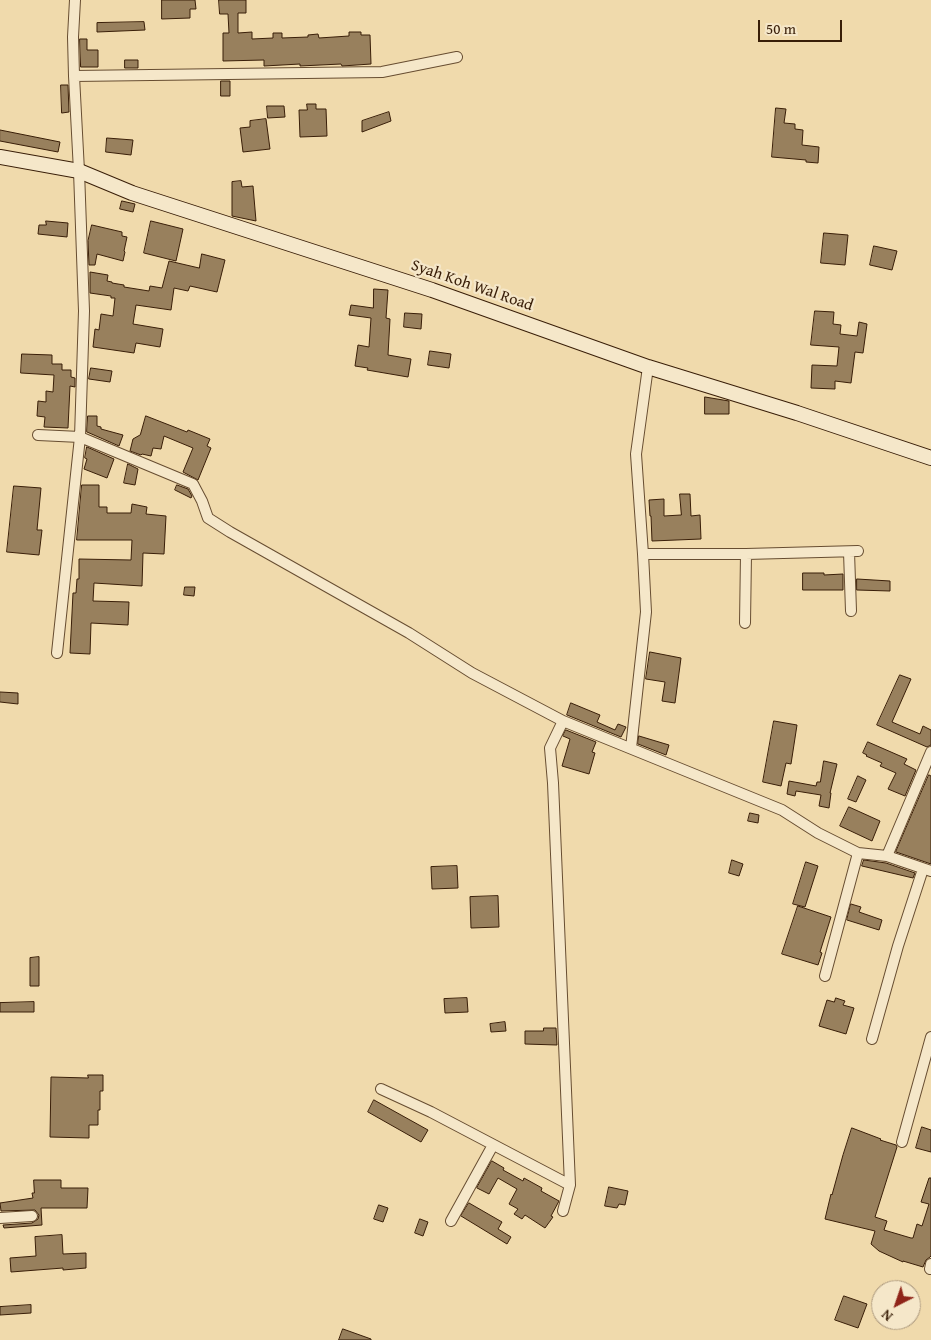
<!DOCTYPE html>
<style>
body{margin:0}
#map{position:relative;width:931px;height:1340px;overflow:hidden;background:#f0daac;font-family:"Gentium Book Plus",serif}
canvas{display:block}
.north{position:absolute;left:871px;top:1280px;width:50px;height:50px;box-sizing:border-box;background:#f5e7c9;border:1px solid #aa977c;border-radius:50%;rotate:221deg;font-size:14px;font-weight:700;line-height:20px;text-align:center;color:#391e08}
.north::after{content:'';display:block;margin:auto;width:18px;height:22px;background:#8f2418;clip-path:polygon(50% 0,100% 100%,50% 72%,0 100%)}
.scale{position:absolute;left:758px;top:20px;width:84px;height:22px;box-sizing:border-box;border:2px solid #391e08;border-top:0;padding-left:6px;font-size:15px;line-height:18px;white-space:nowrap;color:#391e08;-webkit-text-stroke:4px #f5e7c9;paint-order:stroke}
</style>
<div id="map">
<canvas width="931" height="1340"></canvas>
<div class="north">N</div>
<div class="scale">50 m</div>
</div>
<script>
const ctx = document.querySelector('canvas').getContext('2d');
ctx.lineJoin = 'round';
function paint(path, color) {
  ctx.fillStyle = color;
  ctx.fill(path, 'evenodd');
}
function stroke(path, color, width, dash) {
  ctx.strokeStyle = color;
  ctx.lineWidth = width;
  ctx.lineCap = dash ? 'butt' : 'round';
  ctx.setLineDash(dash || []);
  ctx.stroke(path);
}
function write(font, color, halo, rows, align = 'center') {
  ctx.font = font + ' "Gentium Book Plus",serif';
  ctx.lineWidth = 4.5;
  ctx.setLineDash([]);
  ctx.textBaseline = 'middle';
  ctx.strokeStyle = halo;
  ctx.fillStyle = color;
  for (const [text, x, y, turn = 0] of rows) {
    ctx.save();
    ctx.translate(x, y);
    ctx.rotate((+turn || 0) * Math.PI / 180);
    ctx.textAlign = isNaN(turn) ? turn : align;
    if (halo) ctx.strokeText(text, 0, 0);
    ctx.fillText(text, 0, 0);
    ctx.restore();
  }
}
const building = new Path2D(`
 M162,0H195L196,9H190V18L162,19Z
 M219,0H246V13H238V33L252,32V39L273,38V33H282V38L308,37V35L318,34L319,38L349,36V32H361V35H370L371,64L342,66L341,64L300,66V64L264,66V60L223,61V33H229L228,14H220Z
 M144,22L145,30L97,32V23Z
 M80,39H87V50H98V67H81Z
 M125,60H138V68H125Z
 M221,81H230V96H221Z
 M61,85H68L69,112L62,113Z
 M307,104H316V109H326L327,136L300,137L299,110H307Z
 M267,106H284L285,117L268,118Z
 M776,108L786,109L784,123L795,124V129L803,130L802,145L819,147L818,163L806,162V160L772,157Z
 M389,112L391,121L362,132V121Z
 M266,119L270,149L243,152L240,128L250,127V121Z
 M0,130L60,142L58,152L0,141Z
 M107,138L133,140L131,155L106,152Z
 M241,181L242,187L253,186L256,221L232,216V182Z
 M122,201L135,204L133,212L120,209Z
 M46,221L68,223L67,237L38,234L39,225H46Z
 M151,221L183,229L176,261L144,253Z
 M92,225L122,232V236L127,237L124,251L125,252L123,261L97,254L95,265H89L88,241Z
 M824,233L848,235L845,265L821,263Z
 M874,246L897,251L892,270L870,265Z
 M202,254L225,260L217,292L190,286L188,291L174,288L171,310L136,305L133,324L163,329L160,347L136,343L134,353L93,347L95,329L99,330L101,314L113,316L115,298H111V296L90,293V272L108,275L107,281L112,282V283L124,285V287L149,291L150,286L162,288L169,261L199,268Z
 M374,289L388,290L386,318L390,319L388,355L411,359L408,377L367,370L368,368L355,366L358,345L369,347L371,318L349,315L351,305L373,308Z
 M815,311L834,312L833,324L841,325L840,334L857,336L859,322L867,324L863,353L855,352L851,383L835,381V389L811,388L812,365L837,366L839,347L811,345Z
 M405,313L422,314L421,329L404,327Z
 M430,351L451,354L449,368L428,365Z
 M22,354L52,355V364H62V370H71V377L75,378V387L70,386L68,428L44,427L45,417L37,416L38,401L46,402V391L53,392L54,375L21,373Z
 M91,368L112,371L110,382L89,379Z
 M705,397L729,401V414H705Z
 M88,416H97V426L101,427V429L123,435L119,446L87,432Z
 M146,416L187,432L188,430L210,439L207,446L211,448L198,480L183,472L193,448L164,436L161,449L153,448L151,456L142,454L141,455L130,451L133,439L140,435Z
 M87,447L114,459L107,478L84,469L87,459L85,458Z
 M128,464L138,469L135,485L124,483Z
 M82,485H99V507H107V513H131L132,504L147,507L146,514L166,516L164,554L143,553L142,586L94,583L93,601L129,602L128,625L91,623L90,654L70,653L73,593H76L77,579H79V559L131,560L132,540H77Z
 M177,485L188,489L192,496L191,498L175,490Z
 M14,486L41,488L37,530H42L39,555L7,552Z
 M680,494H690L691,516L700,515L701,539L652,541L651,516H650L649,500L664,499V516L681,515Z
 M803,573H824V575L843,574V590H803Z
 M857,579L890,581V591L857,590Z
 M185,587H195L194,596L184,595Z
 M650,652L681,658L675,703L662,701L665,682L646,679Z
 M900,675L911,679L892,722L920,734L923,726L931,730V745L927,747L877,725Z
 M0,692L18,693V704L0,702Z
 M571,703L600,715L597,722L615,730L618,724L626,727L621,737L567,715Z
 M774,721L797,725L791,764L786,763L781,786L763,782Z
 M566,730L596,742L592,752L595,753L589,774L562,766L570,739L563,736Z
 M639,736L669,745L666,755L638,744Z
 M868,742L907,759L904,764L916,770L905,796L888,789L896,773L880,766L882,763L866,756L867,755L863,753Z
 M824,761L837,764L830,793H831L829,808L819,806L821,795L796,791L795,796L787,794L789,781L816,786L817,782H820Z
 M929,775L931,776V864L896,852Z
 M858,776L866,780L856,802L848,799Z
 M849,807L880,821L872,841L840,826Z
 M750,813L759,815L758,823L748,821Z
 M732,860L743,864L739,876L729,873Z
 M864,860L886,863L915,873L913,878L862,866Z
 M806,862L818,866L805,907L793,904Z
 M457,866L458,888L432,889L431,867Z
 M498,896L499,927L471,928L470,897Z
 M851,904L861,907L859,912L882,920L879,930L847,920Z
 M798,906L831,917L820,952L822,953L818,965L782,954Z
 M39,957V986H30V958Z
 M467,998L468,1012L445,1013L444,999Z
 M836,998L845,1001L843,1005L854,1008L846,1034L819,1026L827,1000L834,1002Z
 M34,1002V1012H0V1003Z
 M505,1022L506,1031L491,1032L490,1024Z
 M544,1028H556L557,1045L525,1044V1031H543Z
 M88,1075H103V1091H100V1110H98V1125H89V1138L50,1137L51,1077L88,1078Z
 M374,1100L428,1130L421,1142L368,1112Z
 M922,1127L931,1130V1152L916,1148Z
 M852,1128L881,1139L880,1140L896,1145L897,1147L875,1217L887,1221L884,1230L911,1238H913L917,1224L922,1226L929,1204L921,1202L929,1178H931V1256L930,1257L926,1260L923,1267L903,1261V1262L879,1251L871,1244L875,1231L825,1219L831,1194L832,1195L843,1155Z
 M492,1161L504,1168L503,1170L523,1181L524,1178L542,1188L541,1191L559,1201L551,1216L553,1217L545,1228L525,1215L522,1219L514,1214L518,1209L509,1204L517,1189L498,1178L489,1194L477,1188Z
 M34,1180H61V1188H88L87,1208H41L42,1225L4,1228L3,1225L32,1223L38,1219L39,1215L35,1210L1,1211L0,1203L33,1198L32,1193H34Z
 M609,1187L628,1191L625,1205L619,1204L617,1208L605,1206Z
 M469,1203L502,1222L498,1229L511,1237L507,1244L461,1216Z
 M379,1205L388,1208L383,1222L374,1219Z
 M420,1219L428,1222L423,1236L415,1233Z
 M62,1235L63,1254L86,1253V1268L63,1270V1268L11,1272L10,1258L36,1256L35,1237Z
 M844,1296L867,1304L858,1328L835,1320Z
 M31,1305V1313L0,1315V1307Z
 M343,1329L371,1339V1340H339Z`);
const street = new Path2D(`
 M74,76L382,72L457,57
 M38,435L80,437L193,484L202,501L208,518L230,532L409,633L472,673L563,721
 M849,552L851,611
 M643,554H746L858,551
 M745,623L746,554
 M57,653L80,437L84,311L79,171L74,76L73,37L75,0
 M631,748L646,612L643,554L636,454L648,367
 M887,856L931,752
 M825,976L858,853
 M872,1039L898,946L923,869
 M381,1089L431,1112L570,1185
 M902,1142L931,1037
 M563,1211L570,1185L553,783L550,748L563,721L782,810L818,833L858,853L887,856L931,871
 M0,1218L32,1216
 M451,1221L493,1145
 M930,1269L931,1264`);
const secondary = new Path2D(`
 M0,157L79,171L132,193L432,290L648,367L797,413L931,458`);
const streetNames = [
 ["Syah Koh Wal Road",472,286,19]
];
paint(building, '#98805d');
stroke(building, '#391e08', 1);
stroke(street, '#674d31', 12);
stroke(secondary, '#391e08', 16);
stroke(street, '#f5e7c9', 10);
stroke(secondary, '#f5e7c9', 14);
write('16px', '#391e08', '#f5e7c9', streetNames);
</script>
